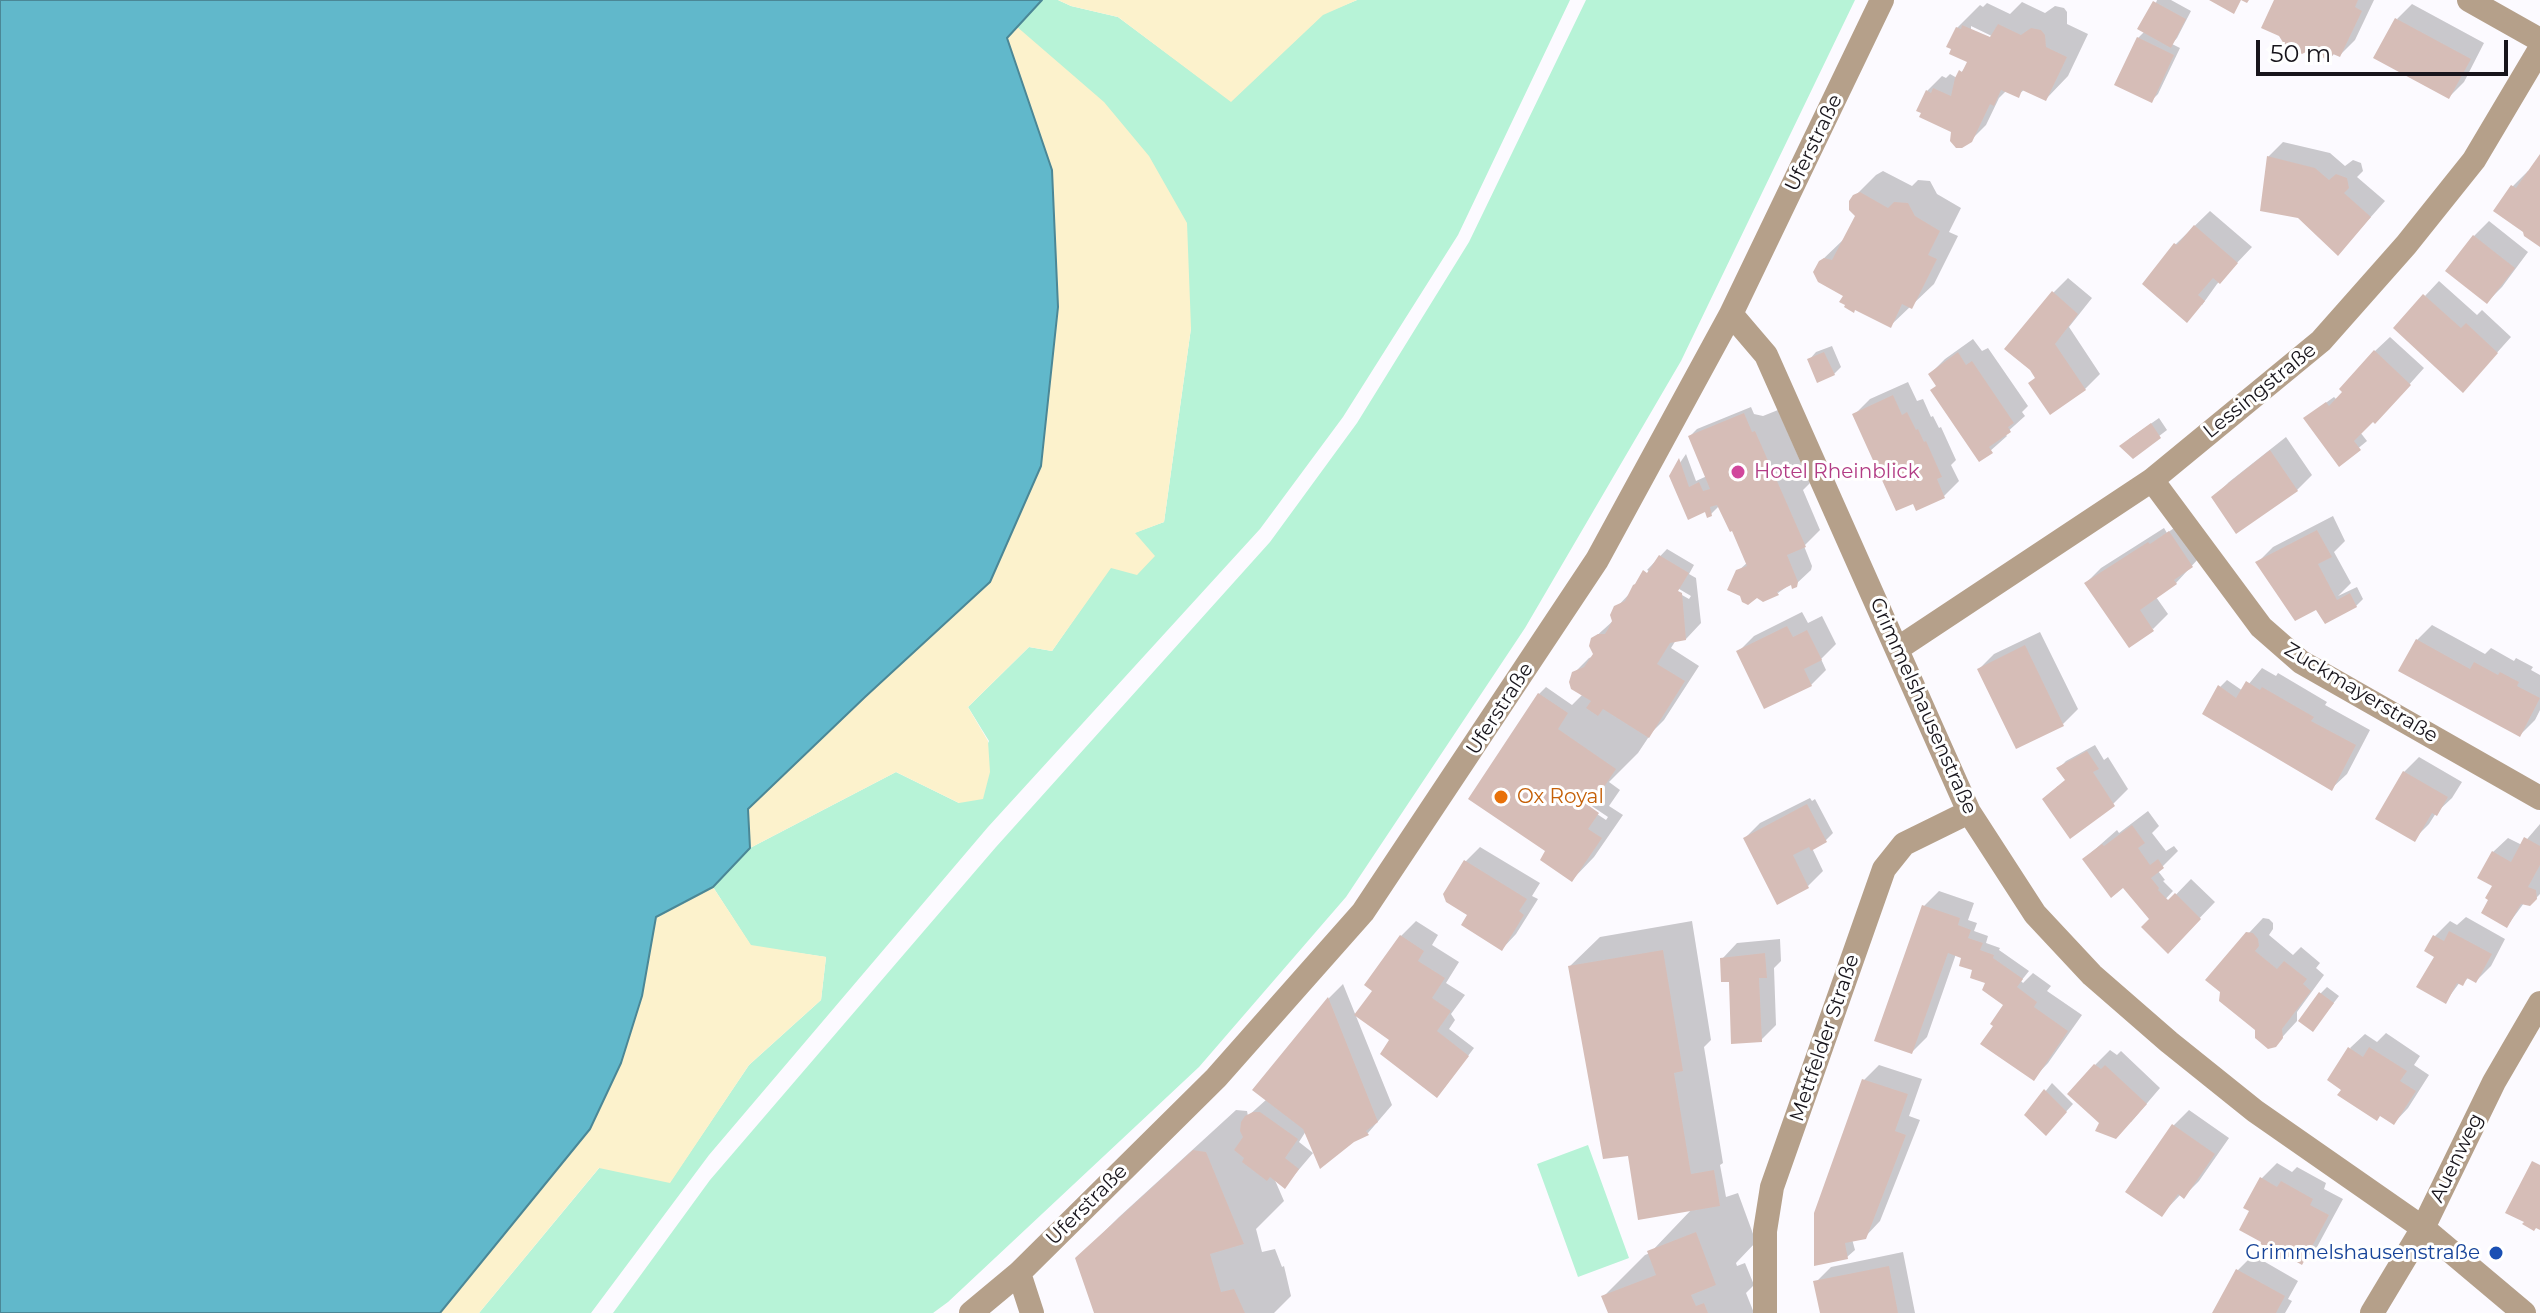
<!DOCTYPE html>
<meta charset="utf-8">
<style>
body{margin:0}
#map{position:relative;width:2540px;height:1313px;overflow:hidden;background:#fcfaff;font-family:Montserrat,sans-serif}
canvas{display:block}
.scale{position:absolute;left:2256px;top:40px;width:252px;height:36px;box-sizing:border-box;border:4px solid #18151c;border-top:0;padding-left:10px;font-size:24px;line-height:28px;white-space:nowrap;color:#18151c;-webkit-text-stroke:6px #fff;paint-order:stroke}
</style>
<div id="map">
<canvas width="2540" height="1313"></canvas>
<div class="scale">50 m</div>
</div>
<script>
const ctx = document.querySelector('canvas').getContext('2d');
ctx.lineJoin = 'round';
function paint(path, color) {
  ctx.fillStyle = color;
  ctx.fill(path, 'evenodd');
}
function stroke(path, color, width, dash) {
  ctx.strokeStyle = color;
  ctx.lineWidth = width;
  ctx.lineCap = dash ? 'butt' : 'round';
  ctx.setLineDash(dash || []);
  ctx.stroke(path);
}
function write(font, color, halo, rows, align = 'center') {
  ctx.font = font + ' Montserrat,sans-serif';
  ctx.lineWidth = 6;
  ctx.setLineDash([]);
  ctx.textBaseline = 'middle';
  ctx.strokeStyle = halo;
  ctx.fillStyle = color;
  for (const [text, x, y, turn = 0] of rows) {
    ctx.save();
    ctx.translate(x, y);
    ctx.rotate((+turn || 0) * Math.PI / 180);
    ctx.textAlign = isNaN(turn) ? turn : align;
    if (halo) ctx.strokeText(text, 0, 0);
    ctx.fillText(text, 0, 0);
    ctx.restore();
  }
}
const green = new Path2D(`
 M986,0H1058L1071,6L1118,17L1231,101L1323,14L1357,0H1570L1458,235L1343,417L1260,529L988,827L709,1155L591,1313H479L600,1167L670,1182L749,1065L821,1000L826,957L751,946L713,887L750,848L896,772L959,803L989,741L968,707L1029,647L1052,651L1134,533L1164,522L1191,328Z
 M1586,0H1855L1681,361L1525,628L1346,897L1199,1067L948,1302L933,1313H613L710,1180L996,847L1270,542L1357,423L1469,242Z
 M1588,1145L1629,1258L1578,1277L1537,1164Z`);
const sand = new Path2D(`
 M986,0L1104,102L1149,156L1187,223L1191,328L1164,522L1135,533L1155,556L1137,575L1111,568L1052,651L1029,647L968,707L988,741L990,772L983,799L959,803L896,772L750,848L713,887L751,945L826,957L821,1000L749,1065L670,1183L599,1168L479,1313H440L590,1129L621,1063L642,996L656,917Z
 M1058,0H1357L1323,15L1231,102L1118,17L1071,6Z`);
const water = new Path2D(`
 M0,0H1042L1007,38L1052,170L1058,307L1041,466L990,582L865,697L748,809L750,848L713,887L656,917L642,996L621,1063L590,1129L440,1313H0Z`);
const shadow = new Path2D(`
 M2157,0H2171L2191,11L2177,38L2172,44L2180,48L2158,94L2151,101L2138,38L2145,31Z
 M2277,0H2374L2355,40L2340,55L2335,53L2329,59Z
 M2022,2L2045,13L2055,6L2064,8L2067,12V24L2088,34L2068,76L2046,99L2025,89L2018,95L2007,90L1999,98L1986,125L1970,141L1953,131L1927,91L1942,76L1946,78L1950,74L1957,78L1968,64L1957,28L1980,5L1983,7L1987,3L2010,14ZM1971,26L2000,40L1998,43L1971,31Z
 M2412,4L2484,43L2464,82L2449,97L2397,19Z
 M2283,142L2330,153L2345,166L2353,160L2361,163L2363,171L2357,177L2385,201L2338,254L2299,216L2268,157Z
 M2540,157V245L2525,231L2496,211L2513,186L2528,171L2529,172Z
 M1883,171L1912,186L1918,180L1930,181L1937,194L1961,208L1949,232L1958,236L1934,284L1890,326L1846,295L1820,262L1844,239L1857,216L1853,198L1876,175Z
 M2210,211L2252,247L2217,284L2202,305L2145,284L2176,244Z
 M2489,221L2528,252L2502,287L2487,302L2474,236Z
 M2068,278L2092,298L2069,327L2100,374L2085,389L2036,377L2053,293Z
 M2439,281L2477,315L2482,310L2511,337L2477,375L2425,296Z
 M2390,337L2424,368L2390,406L2360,432L2367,441L2339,464L2313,412L2334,397L2337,400L2375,351Z
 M1973,339L1982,351L1988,348L2028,406L2022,412L2025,416L2005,434L2007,436L1980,460L1930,374L1945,359Z
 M1832,346L1841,367L1834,374L1809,360L1816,352Z
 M1908,382L1917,401L1923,399L1931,417L1933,416L1939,428L1941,427L1956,460L1951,465L1959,481L1944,496L1855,414L1870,399Z
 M1751,407L1754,414L1763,416L1778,410L1810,483L1803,490L1820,530L1804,546L1812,566L1811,570L1795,585L1792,583L1778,593L1738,571L1748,562L1720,505L1711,514L1671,476L1686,454L1696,481L1707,476L1690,436L1697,429Z
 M2159,418L2167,430L2133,456L2129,439Z
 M2286,437L2312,475L2297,490L2237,531L2214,497L2229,482Z
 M2333,516L2345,541L2334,552L2351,583L2338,596L2357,587L2363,599L2356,606L2324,604L2258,562L2273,547Z
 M2177,526L2199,558L2176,583L2156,597L2168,614L2153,629L2086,583L2101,568L2164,528L2167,533Z
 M1667,549L1694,565L1689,574L1696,578L1701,623L1686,639L1676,640L1671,648L1699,666L1664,720L1652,732L1638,753L1609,782L1620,790L1609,806L1623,815L1594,857L1572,880L1542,860L1548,851L1471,798L1493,766V768L1525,788L1527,785L1494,764L1539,694L1546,687L1572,705L1583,694L1571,685L1574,673L1589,658L1595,656L1591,645L1593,639L1614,620L1613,611L1633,590L1645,571V574L1689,599L1691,596L1647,570ZM1537,769L1608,817L1606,820L1534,772Z
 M1802,612L1808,623L1822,616L1836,644L1821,659L1826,670L1811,685L1739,651L1754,636Z
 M2432,625L2485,654L2491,648L2514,661L2516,658L2533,667L2531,670L2540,675V710L2535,720L2520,735L2417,640Z
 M2040,632L2078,709L2063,724L1979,669L1994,654Z
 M2262,668L2276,676L2278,673L2327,702L2325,705L2370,730L2347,774L2332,788L2220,687L2227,680L2243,691Z
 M2095,745L2104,760L2108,757L2128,789L2113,804L2045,799L2058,786V788L2074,775L2059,768L2066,761Z
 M2419,757L2462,782L2452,798L2436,813L2429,824L2414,839L2404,772Z
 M1810,798L1812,801L1815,799L1833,833L1826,840L1812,848L1823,871L1808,886L1745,838L1760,823Z
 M2148,811L2159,826L2152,833L2166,851L2174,846L2178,851L2158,871L2165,880L2163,881L2173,891L2161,904L2164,907L2191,879L2215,902L2168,951L2152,919L2124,886L2084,859L2117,830L2119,833Z
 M2540,824V894L2534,900L2524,903L2507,926L2494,885L2493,852L2508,838L2522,845Z
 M1480,847L1540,883L1532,896L1538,899L1516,934L1502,949L1470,914L1465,862Z
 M1939,891L1974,903L1968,920L1977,923L1974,931L1988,936L1986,943L2000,948L1999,950L2029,971L2021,981L2023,983L2033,973L2051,986L2047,991L2082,1015L2048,1063L2034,1078L2006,1005L1963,957L1956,954L1927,1037L1912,1052L1924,906Z
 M2466,917L2505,939L2491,966L2476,981L2469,977L2462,984L2460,982L2446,1001L2435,936L2450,921L2457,925Z
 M2263,918L2269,919L2273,923V929L2269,935L2293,955L2301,947L2320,963L2316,968L2324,975L2297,1012V1021L2275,1045L2248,934Z
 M1416,921L1438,935L1432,945L1459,962L1446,983L1465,995L1451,1014L1455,1020L1449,1029L1474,1048L1444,1088L1392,1040L1375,991L1401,936Z
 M1692,921L1711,1040L1704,1047L1723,1163L1720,1165L1726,1197L1738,1193L1756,1242L1736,1263L1737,1266L1745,1263L1754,1285L1746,1293L1754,1313H1610L1604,1296L1645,1255L1650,1253L1693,1208L1630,1153L1570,966L1600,937Z
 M1780,939L1781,961L1774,968L1776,1025L1761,1040L1722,959L1737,943Z
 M1343,984L1392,1105L1368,1133L1306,1131L1299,1142L1313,1153L1285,1186L1274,1178L1284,1201L1256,1229L1262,1252L1275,1249L1282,1267L1284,1266L1291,1296L1274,1313H1096L1078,1258L1119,1217L1236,1110L1247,1111L1248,1116L1267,1099L1255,1090L1329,998Z
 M2327,987L2339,996L2319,1022L2320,994Z
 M2386,1033L2420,1056L2414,1065L2429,1075L2408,1108L2394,1123L2350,1048L2365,1034L2377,1042Z
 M2110,1050L2117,1055L2121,1051L2160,1088L2131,1122L2101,1123L2095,1065Z
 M1879,1065L1922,1079L1909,1116L1920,1120L1880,1221L1865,1237L1852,1239L1855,1250L1847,1257L1816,1263L1864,1080Z
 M2052,1083L2073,1104L2053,1126L2027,1115Z
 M2189,1110L2229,1138L2199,1181L2184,1196L2181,1194L2162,1214L2128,1191L2174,1125Z
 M2277,1163L2292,1172L2297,1167L2326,1183L2324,1189L2343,1199L2317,1247L2302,1262L2264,1241L2252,1210L2262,1178Z
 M1903,1252L1915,1313H1822L1816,1282L1831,1267Z
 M2253,1255L2298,1281L2288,1299L2292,1301L2285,1313H2214L2238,1270Z`);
const building = new Path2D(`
 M2209,0H2249L2247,3L2241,0L2234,14Z
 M2274,0H2358L2355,7L2362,11L2340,57L2333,54L2330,61L2308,51L2302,54L2284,44L2279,36L2261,28Z
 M2153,1L2186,19L2171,48L2137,29Z
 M2395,18L2471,59L2449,99L2373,58Z
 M1998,24L2021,35L2031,28L2041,30L2045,35L2046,47L2067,57L2046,101L2022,90L2019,98L2001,90L1994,106L1990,104L1972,142L1962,148H1956L1950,141L1951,132L1919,117L1921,113L1916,111L1926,90L1931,93L1933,88L1951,96L1955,78L1959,70L1962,72L1967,62L1949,54L1951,49L1946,47L1956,27L1961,29L1962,25L1990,37Z
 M2137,37L2174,55L2152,103L2114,85Z
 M2540,154V247L2524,236L2523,232L2493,211L2511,185L2516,188Z
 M2267,156L2315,168L2329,180L2336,174L2347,178L2349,188L2344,193L2371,217L2338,256L2298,218L2260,211Z
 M1860,192L1888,208L1894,202L1908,203L1915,216L1940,231L1928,255L1937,259L1912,309L1902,304L1891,328L1855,310L1854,313L1844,307L1845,305L1839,302L1843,296L1818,282L1813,272L1819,261L1824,258L1832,260L1855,216L1849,210V201L1853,195Z
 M2194,225L2238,263L2220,284L2213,278L2198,295L2205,301L2187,323L2142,284L2174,243L2177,245Z
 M2473,235L2515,268L2487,304L2445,271Z
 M2052,291L2078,314L2055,344L2086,390L2050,415L2028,383L2035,378L2030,370L2004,349Z
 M2423,294L2461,328L2466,323L2498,353L2463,393L2393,328Z
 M2374,350L2411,385L2375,424L2373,422L2354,441L2361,450L2339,467L2303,418L2326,402L2329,406L2342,392L2339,389Z
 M1824,352L1835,375L1817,383L1807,359Z
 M1958,352L1966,365L1972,361L2014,423L2008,427L2011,432L1989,447L1993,453L1979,462L1930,390L1936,386L1928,374Z
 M1893,395L1902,415L1907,412L1916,430L1918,429L1924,442L1926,441L1942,477L1937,479L1945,498L1916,511L1913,504L1896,511L1852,414Z
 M1744,413L1752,432L1755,431L1806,547L1787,555L1798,582L1797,587L1792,589L1791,585L1777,592L1779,595L1763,602L1757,598L1748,605L1742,602L1740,596L1727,590L1736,570L1747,566L1732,531L1730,532L1717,505L1710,507L1712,516L1707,518L1705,512L1688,520L1669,476L1679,458L1689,487L1699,482L1703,491L1710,489L1688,436Z
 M2151,423L2161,438L2133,459L2119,446Z
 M2270,450L2298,491L2236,534L2211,497Z
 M2317,530L2332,557L2318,564L2337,600L2350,593L2357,607L2325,624L2316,610L2295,621L2255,562Z
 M2169,531L2193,567L2174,580L2177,584L2140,610L2154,631L2129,648L2084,583L2148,542L2150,544Z
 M1659,555L1689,573L1678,591L1682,593L1686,640L1670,643L1657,664L1685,681L1649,738L1603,709L1598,716L1586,708L1591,701L1571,689L1569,682L1572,672L1584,667L1593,654L1589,646L1591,638L1598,634H1605L1608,629L1612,621L1610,615L1614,606L1625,601L1633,585L1635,584L1643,570L1647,573Z
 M1787,626L1793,637L1807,630L1822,660L1804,669L1812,686L1764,709L1736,651Z
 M2416,639L2470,669L2474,662L2498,675L2500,672L2519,682L2517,686L2540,698L2520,737L2398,671Z
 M2025,645L2064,726L2016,749L1977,669Z
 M2246,681L2260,690L2262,687L2314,717L2311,721L2356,745L2332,791L2202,714L2218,685L2236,698Z
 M1538,693L1568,713L1558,729L1616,769L1598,796L1592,792L1585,803L1599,813L1588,829L1602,838L1572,882L1540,860L1545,851L1468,799Z
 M2087,751L2099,769L2093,772L2115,806L2070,839L2042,799L2065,780L2056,768Z
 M2403,771L2448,797L2437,816L2432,813L2415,842L2375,819Z
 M1807,804L1827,842L1811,851L1809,847L1793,855L1809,888L1777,905L1743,838Z
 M2132,825L2145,843L2138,848L2150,865L2158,859L2164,868L2151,878L2159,888L2158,890L2168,900L2175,893L2201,919L2168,954L2141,927L2149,919L2123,888L2111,898L2082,859L2102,844L2104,846Z
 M2524,837L2540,846V865L2528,887L2536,890L2537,899L2530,906L2521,904L2507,928L2481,913L2488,900L2485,898L2492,886L2477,878L2492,851L2511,862Z
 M1464,860L1527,899L1519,911L1524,915L1502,951L1461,925L1467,915L1446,902L1443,894Z
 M1922,905L1960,918L1958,925L1971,930L1968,938L1983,943L1980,950L1994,955L1993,958L2023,979L2017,987L2037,1002L2034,1007L2068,1031L2034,1081L1980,1044L1993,1026L1990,1024L2003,1005L1982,990L1985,983L1970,978L1972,970L1959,966L1961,958L1948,953L1912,1054L1874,1041Z
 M2449,931L2492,954L2476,983L2467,978L2463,986L2457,983L2446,1004L2416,987L2434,957L2424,951L2433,935L2444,941Z
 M2246,932L2253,933L2258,939L2259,946L2255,951L2277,969L2284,961L2307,979L2303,984L2311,991L2282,1029L2283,1038L2276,1047L2268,1049L2255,1038V1030L2219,1001L2220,992L2205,980Z
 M1400,935L1424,951L1418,961L1445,978L1432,998L1451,1011L1437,1031L1469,1056L1437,1098L1380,1054L1389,1040L1354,1015L1372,991L1364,985Z
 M1663,950L1683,1071L1674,1073L1691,1174L1714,1170L1720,1206L1638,1220L1628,1156L1603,1159L1568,966Z
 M1765,953L1767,978H1759L1762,1042L1731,1044L1729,982H1721L1720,958Z
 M2319,992L2334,1003L2313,1032L2298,1021Z
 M1328,997L1378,1122L1366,1131L1369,1135L1354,1142L1320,1169L1303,1129L1252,1090Z
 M2348,1047L2363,1057L2369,1047L2407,1071L2400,1081L2416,1091L2394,1125L2380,1116L2377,1121L2337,1095L2341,1090L2327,1080Z
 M2094,1064L2101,1069L2105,1065L2147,1104L2116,1139L2095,1131L2099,1123L2067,1094Z
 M1862,1079L1908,1094L1895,1131L1906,1135L1866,1239L1845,1243L1848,1259L1814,1266V1213Z
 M2044,1089L2067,1112L2046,1136L2024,1115Z
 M1253,1112H1260L1298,1139L1285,1158L1299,1169L1285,1189L1270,1177L1267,1181L1242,1162L1244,1158L1234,1150L1243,1137L1240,1131L1241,1122L1245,1116Z
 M2172,1124L2215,1154L2184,1199L2178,1194L2162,1217L2125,1192Z
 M1193,1150L1206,1152L1244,1244L1210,1254L1221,1292L1234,1289L1245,1313H1094L1075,1258Z
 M2532,1161L2540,1165V1230L2536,1228L2534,1231L2522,1224L2524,1222L2505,1213Z
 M2260,1177L2277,1187L2281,1181L2313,1199L2310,1205L2329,1215L2302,1265L2283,1254L2280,1260L2259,1248L2261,1242L2239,1230L2249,1211L2243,1208Z
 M1696,1232L1716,1285L1691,1295L1696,1306L1704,1303L1708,1313H1608L1601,1296L1656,1275L1647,1251Z
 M1889,1266L1898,1313H1820L1813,1281Z
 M2236,1269L2285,1296L2276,1313H2212Z`);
const minor = new Path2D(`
 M2469,0L2540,40
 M1731,314L1766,355L1969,812L2035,914L2092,975L2169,1042L2255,1111L2423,1228L2524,1313
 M2152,480L2261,627L2301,662L2540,798
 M1897,649L2152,480L2321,341L2406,245L2474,160L2540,49
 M1019,1273L1032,1313
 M971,1313L1019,1273L1216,1078L1363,912L1597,560L1731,314L1882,0
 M1765,1313V1231L1772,1187L1884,869L1904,844L1969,812
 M2372,1313L2423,1228L2494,1082L2540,1003`);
const markers = [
 [1738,472,8,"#d1479c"],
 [1501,797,8,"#e8710a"],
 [2496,1253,8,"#1a4fb4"]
];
const streetNames = [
 ["Uferstraße",1814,143,-64],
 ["Lessingstraße",2260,391,-39],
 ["Zuckmayerstraße",2361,693,31],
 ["Grimmelshausenstraße",1923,706,66],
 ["Uferstraße",1500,709,-57],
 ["Mettfelder Straße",1825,1038,-71],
 ["Auenweg",2457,1158,-64],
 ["Uferstraße",1087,1205,-45]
];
const hotelNames = [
 ["Hotel Rheinblick",1754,472]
];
const foodNames = [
 ["Ox Royal",1517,797]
];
const transitNames = [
 ["Grimmelshausenstraße",2480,1253]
];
paint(green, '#b7f3d7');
paint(sand, '#fcf2cc');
paint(water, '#61b8cb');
stroke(water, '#4b8796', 2);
paint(shadow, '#0003');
paint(building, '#d6bdb7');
stroke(minor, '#b5a08a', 24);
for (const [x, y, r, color] of markers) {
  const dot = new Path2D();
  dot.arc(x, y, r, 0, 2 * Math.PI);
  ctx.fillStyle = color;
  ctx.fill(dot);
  stroke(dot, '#fff', 3);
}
write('20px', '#18151c', '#fff', streetNames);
write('20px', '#b23c85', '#fff', hotelNames, 'left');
write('20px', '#c56008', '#fff', foodNames, 'left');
write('20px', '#164399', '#fff', transitNames, 'right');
</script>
